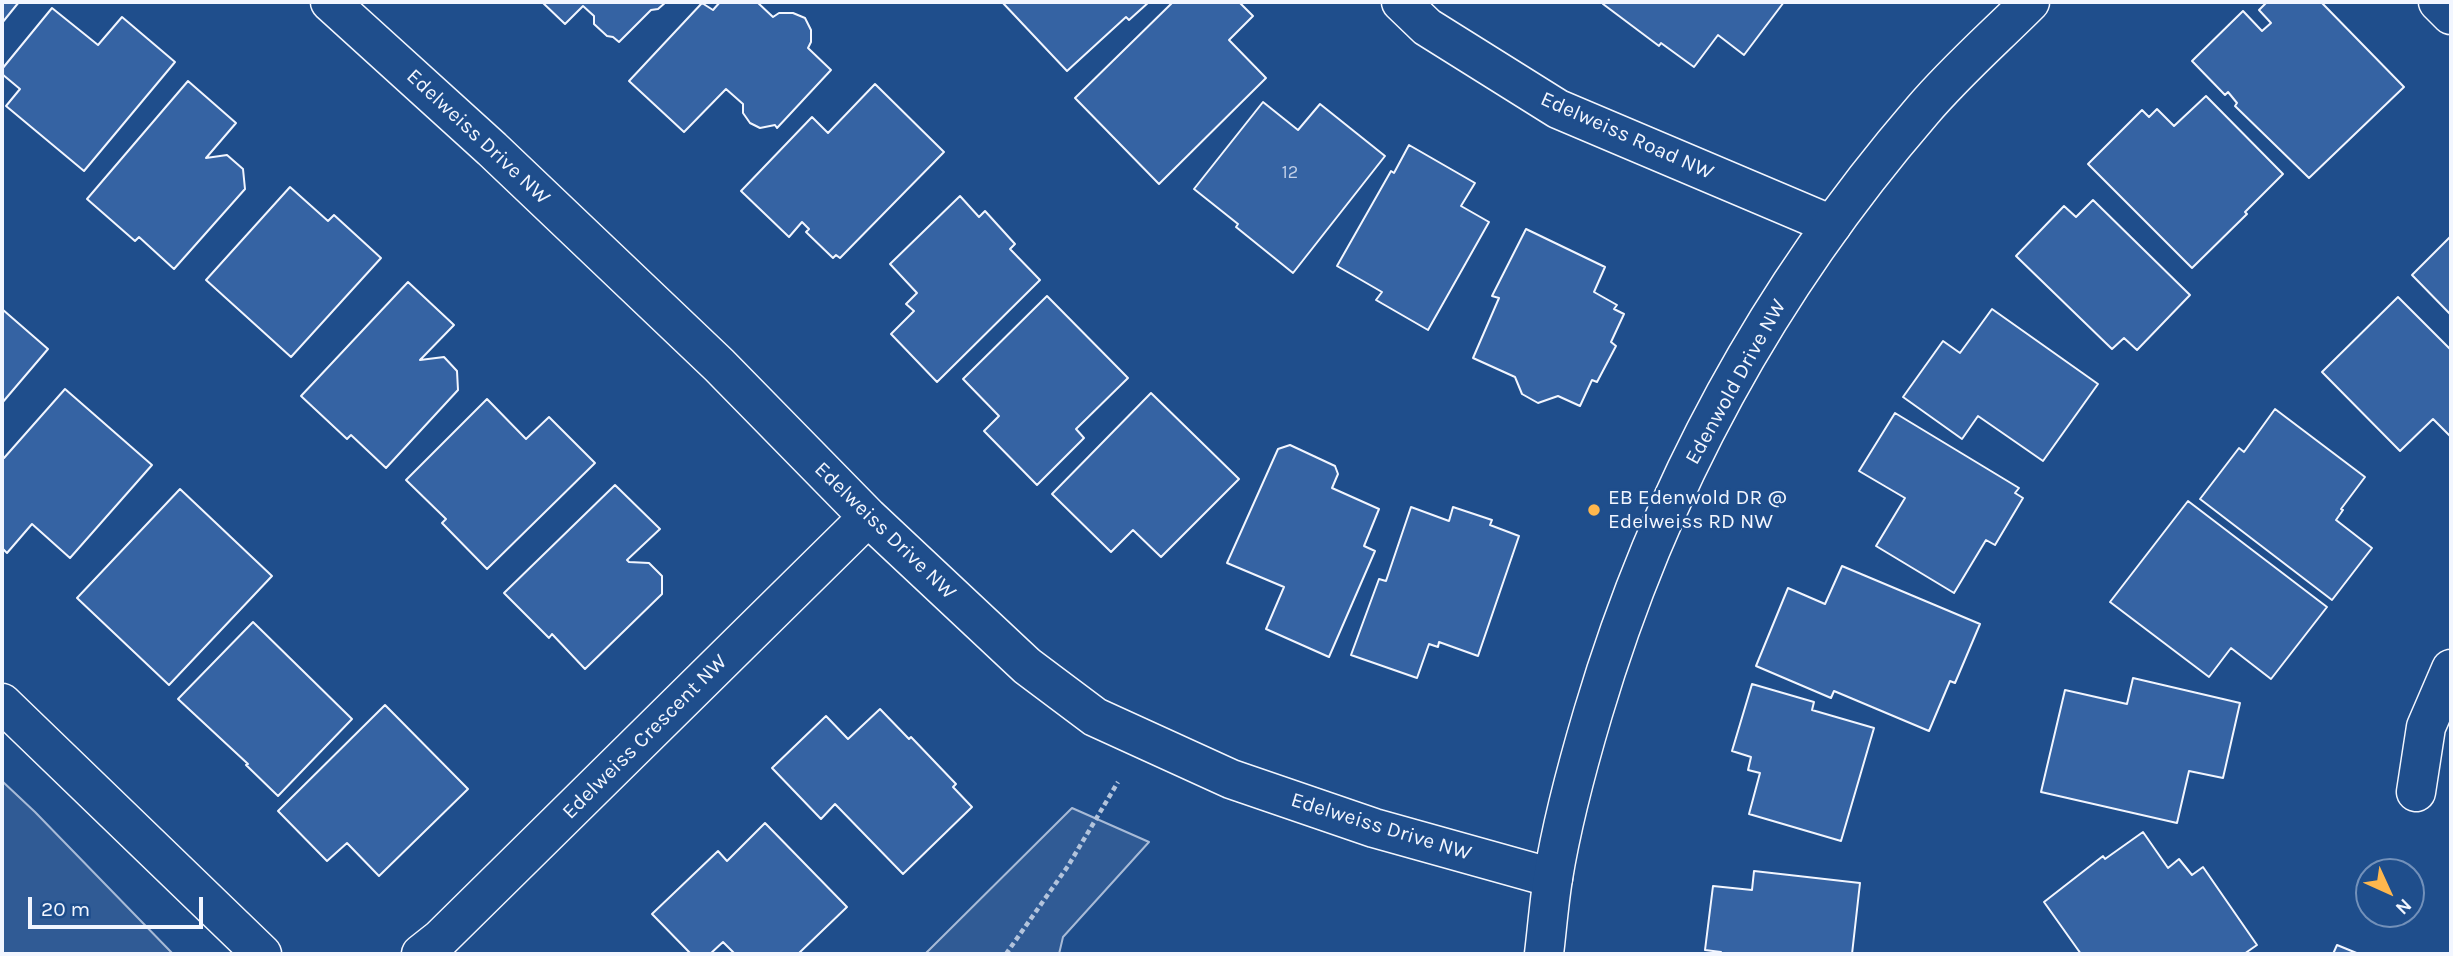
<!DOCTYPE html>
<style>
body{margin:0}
#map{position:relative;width:2453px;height:956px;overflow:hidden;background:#1f4e8c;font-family:Karla,sans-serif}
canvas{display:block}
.frame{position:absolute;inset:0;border:4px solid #f2f6ff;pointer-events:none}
.north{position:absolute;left:2355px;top:858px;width:70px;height:70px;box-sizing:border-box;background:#1f4e8c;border:2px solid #7391ba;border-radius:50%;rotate:135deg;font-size:19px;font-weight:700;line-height:28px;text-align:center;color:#f2f6ff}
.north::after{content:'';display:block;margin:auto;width:24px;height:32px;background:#ffb74d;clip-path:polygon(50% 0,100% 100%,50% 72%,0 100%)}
.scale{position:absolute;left:28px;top:897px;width:175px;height:32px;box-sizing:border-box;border:4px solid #f2f6ff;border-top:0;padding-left:9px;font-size:21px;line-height:24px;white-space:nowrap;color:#f2f6ff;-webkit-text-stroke:5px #1f4e8c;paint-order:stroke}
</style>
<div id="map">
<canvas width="2453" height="956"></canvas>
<div class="frame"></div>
<div class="north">N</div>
<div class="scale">20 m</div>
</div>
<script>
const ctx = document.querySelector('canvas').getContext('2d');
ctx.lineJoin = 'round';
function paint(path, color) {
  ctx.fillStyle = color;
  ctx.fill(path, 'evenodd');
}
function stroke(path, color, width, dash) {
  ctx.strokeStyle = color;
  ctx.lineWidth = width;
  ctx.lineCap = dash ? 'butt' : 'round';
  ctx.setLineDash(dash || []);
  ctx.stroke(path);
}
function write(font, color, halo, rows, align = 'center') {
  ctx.font = font + ' Karla,sans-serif';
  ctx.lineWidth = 5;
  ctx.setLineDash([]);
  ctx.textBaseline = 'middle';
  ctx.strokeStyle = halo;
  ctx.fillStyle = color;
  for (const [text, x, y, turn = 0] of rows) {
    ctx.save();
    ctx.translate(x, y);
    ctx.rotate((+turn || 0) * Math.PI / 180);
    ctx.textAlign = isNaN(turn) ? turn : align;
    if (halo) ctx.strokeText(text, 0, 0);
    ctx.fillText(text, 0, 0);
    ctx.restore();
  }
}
const built = new Path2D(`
 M2,781L35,812L173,954H2Z
 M1072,808L1149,842L1063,937L1059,954H925Z`);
const building = new Path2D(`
 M2,2H19L2,23Z
 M542,2H666L658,9L651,10L619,42L613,37L607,36L594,24V16L583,6L565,24Z
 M720,2H757L773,17L779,13H793L805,18L811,30V42L808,48L831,70L777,128L775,125L760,128L750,123L743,113V104L726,89L684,132L629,81L702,3L713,10Z
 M1002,2H1149L1129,20L1126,17L1067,71Z
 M1173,2H1239L1253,16L1229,40L1266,78L1159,184L1075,98Z
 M1605,2H1784L1744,55L1718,35L1694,67L1661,43L1659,46L1603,4Z
 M2267,2H2321L2404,87L2309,178L2235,106L2237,103L2228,92L2225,95L2192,61L2243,11L2262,31L2271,23L2259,10Z
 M52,8L98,45L122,17L175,62L84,171L6,106L20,89L2,74V69Z
 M188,81L236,123L206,158L227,155L243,169L245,189L174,269L139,237L135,241L87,199Z
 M875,84L944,152L840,258L836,255L833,258L806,232L809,229L802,222L789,237L741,191L812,117L828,133Z
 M2206,96L2283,174L2245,212L2247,214L2192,268L2088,164L2142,110L2149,117L2157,109L2174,126Z
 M1263,102L1298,130L1320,104L1385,156L1293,273L1236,227L1238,224L1194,189Z
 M1409,145L1475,183L1461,206L1489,222L1428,330L1376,300L1382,292L1337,266L1391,171L1394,173Z
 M290,187L328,221L334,215L381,258L291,357L206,280Z
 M960,196L979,217L985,211L1015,244L1010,249L1040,280L937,382L891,334L914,311L906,304L917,293L890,264Z
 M2093,200L2190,295L2137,350L2124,338L2112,349L2016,256L2064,206L2076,217Z
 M1526,229L1605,267L1594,292L1617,305L1614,309L1624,314L1611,342L1616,346L1597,382L1592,380L1580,406L1558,396L1538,403L1522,394L1515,377L1473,358L1499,298L1492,296Z
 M2451,236V315L2412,275Z
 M408,282L454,325L420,360L444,357L457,371L458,390L386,468L351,435L347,439L301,396Z
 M1047,296L1128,378L1076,429L1084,438L1037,485L984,431L999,416L963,379Z
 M2398,297L2451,350V437L2433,419L2400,451L2322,372Z
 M2,309L48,349L2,403Z
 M1992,309L2098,384L2043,461L1978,416L1962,439L1903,397L1943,341L1960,353Z
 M65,389L152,465L70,558L32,524L7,553L2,548V456L4,458Z
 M1151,393L1239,479L1161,557L1133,530L1111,552L1052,494Z
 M487,399L526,439L549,417L595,463L487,569L442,523L446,519L406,480Z
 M2275,409L2365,477L2341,509L2343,510L2336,520L2372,548L2332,600L2200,499L2239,448L2244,452Z
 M1895,413L2019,488L2015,493L2023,498L1995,545L1986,540L1954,593L1876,546L1905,498L1859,471Z
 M1290,445L1335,466L1338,474L1332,488L1379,509L1364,546L1375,551L1329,657L1266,629L1284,587L1227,563L1278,449Z
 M615,485L660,529L627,560L629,562L649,563L662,576V594L585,669L552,634L549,638L504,593Z
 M180,489L272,576L169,685L77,598Z
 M2188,501L2327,607L2271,679L2231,648L2209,677L2110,602Z
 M1411,507L1449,521L1453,507L1492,520L1490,525L1519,536L1478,656L1439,642L1438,647L1429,644L1417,678L1351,655L1379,579L1386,581Z
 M1842,566L1980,624L1955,683L1950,681L1929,731L1834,691L1831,698L1756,666L1788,588L1825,604Z
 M253,622L352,719L278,796L246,765L248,764L178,699Z
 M2133,678L2240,703L2223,778L2189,771L2177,823L2041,792L2065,690L2127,704Z
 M1752,684L1814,702L1812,710L1874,728L1841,841L1749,814L1760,773L1748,770L1751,757L1732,751Z
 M385,705L468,789L379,876L347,843L327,861L278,811Z
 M880,709L909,739L911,737L956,784L953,787L972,807L903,874L835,804L821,819L772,768L826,716L848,739Z
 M765,823L847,907L798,954H735L723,942L710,954H691L652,914L718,851L727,861Z
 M2143,832L2168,868L2179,859L2192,875L2203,867L2257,945L2244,954H2081L2044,902L2103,856L2105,859Z
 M1754,871L1860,883L1852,954H1721V952L1705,950L1713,886L1752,890Z
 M2337,945L2359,954H2333Z`);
const path = new Path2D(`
 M1006,954L1068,866L1118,782`);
const minor = new Path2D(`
 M330,2L492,149L719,365L868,517L1027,666L1095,717L1231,779L1374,828L1553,878
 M1401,2L1427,27L1558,109L1832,225
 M2438,2L2451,15
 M2,703L262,954
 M2416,792L2426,727L2451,669
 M421,954L440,939L868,517`);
const tertiary = new Path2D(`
 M1544,954C1547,929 1549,903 1553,878C1562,822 1577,767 1593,713C1659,490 1770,287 1922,111C1955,72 1994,38 2030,2`);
const markers = [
 [1594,510,7,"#ffb74d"]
];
const numberNames = [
 ["12",1290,173]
];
const streetNames = [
 ["Edelweiss Road NW",1627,136,24],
 ["Edelweiss Drive NW",478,137,43],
 ["Edenwold Drive NW",1736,382,-61],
 ["Edelweiss Drive NW",885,531,44],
 ["Edelweiss Crescent NW",645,737,-45],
 ["Edelweiss Drive NW",1381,827,17]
];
const poiNames = [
 ["EB Edenwold DR @",1608,498],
 ["Edelweiss RD NW",1608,522]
];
paint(built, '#305b95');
stroke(built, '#a8bbd7', 2);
paint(building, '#3563a3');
stroke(building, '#f2f6ff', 2);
stroke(minor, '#f2f6ff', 41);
stroke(tertiary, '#f2f6ff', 41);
stroke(path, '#b3c4dc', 4.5, [5, 3.5]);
stroke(minor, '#1f4e8c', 38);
stroke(tertiary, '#1f4e8c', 38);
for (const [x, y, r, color] of markers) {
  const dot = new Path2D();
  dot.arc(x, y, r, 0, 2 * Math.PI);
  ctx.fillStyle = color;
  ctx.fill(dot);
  stroke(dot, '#1f4e8c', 2.5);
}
write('18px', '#c3d1e8', null, numberNames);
write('21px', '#f2f6ff', '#1f4e8c', streetNames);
write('21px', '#f2f6ff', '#1f4e8c', poiNames, 'left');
</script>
